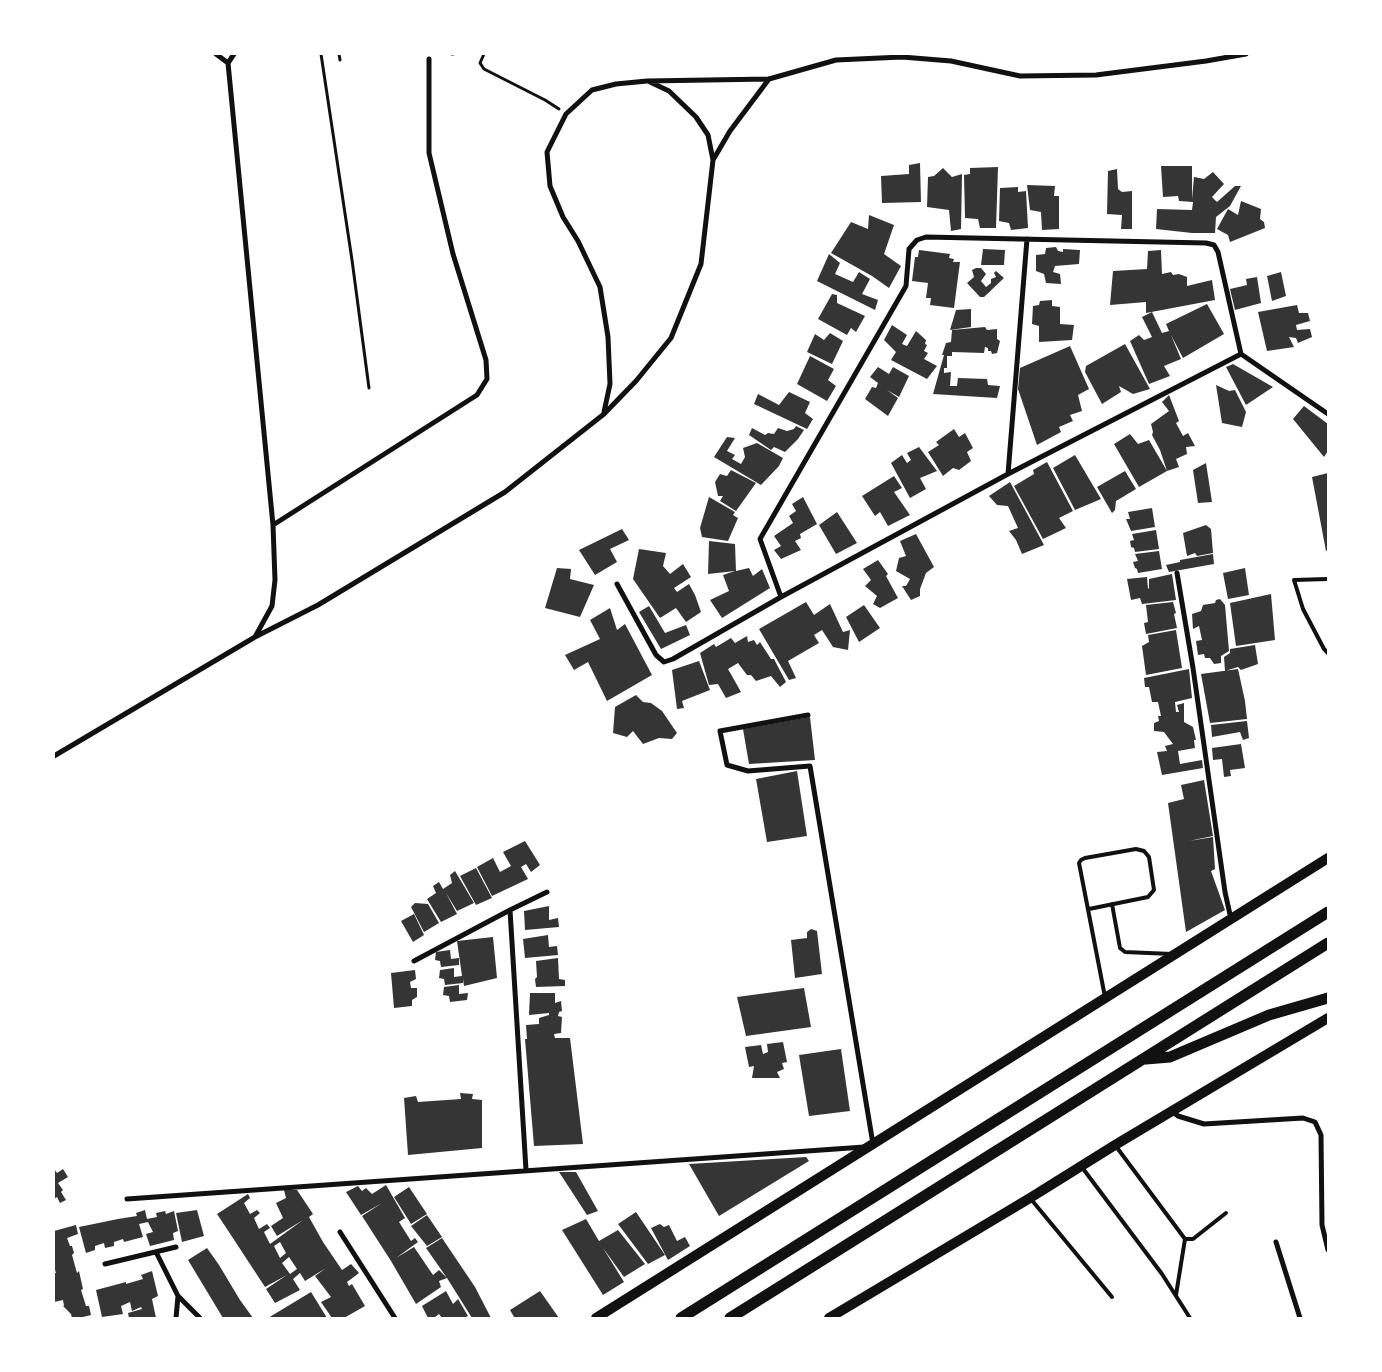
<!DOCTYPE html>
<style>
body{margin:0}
#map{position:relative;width:1382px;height:1372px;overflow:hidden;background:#fff;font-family:"Nunito Sans",sans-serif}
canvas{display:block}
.frame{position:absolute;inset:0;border:55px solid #fff;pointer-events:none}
</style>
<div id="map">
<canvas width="1382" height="1372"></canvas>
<div class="frame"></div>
</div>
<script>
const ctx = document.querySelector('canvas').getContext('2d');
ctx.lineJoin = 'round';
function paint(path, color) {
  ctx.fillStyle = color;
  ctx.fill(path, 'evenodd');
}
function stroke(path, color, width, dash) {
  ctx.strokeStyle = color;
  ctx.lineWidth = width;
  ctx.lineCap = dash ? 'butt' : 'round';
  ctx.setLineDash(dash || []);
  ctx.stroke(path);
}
const building = new Path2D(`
 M920,163L921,202L882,203L881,176L909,174V165Z
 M1161,166H1192V199L1194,177L1204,179L1213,172L1224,184L1212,197L1217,202L1235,186H1241L1230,206L1216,217L1215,233H1192L1156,229L1157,209L1192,210L1193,202L1179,201L1178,196L1163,197Z
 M998,167L996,228H980L978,219L965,218L964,175L970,174V168Z
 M943,168L952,177L962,174L961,229L951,231L949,210L927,207L928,177L934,176Z
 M1117,169L1118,189L1122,192L1132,191V229H1121L1122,215L1107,214L1108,171Z
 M1027,185L1055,186L1054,196H1059V229L1042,230L1041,212L1030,210Z
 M1018,187V192L1026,191L1028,228L1011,230L1009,223L999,221L1000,188Z
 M1241,201L1261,209L1260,219L1264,222L1265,228L1230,242L1228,235L1217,229L1228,209L1238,215Z
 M869,215L894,225L884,254L901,266L889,288L872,276L831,253L851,222L868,229Z
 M1056,247L1058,251L1063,252V249L1080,250L1079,264L1055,266L1053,272L1060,274L1061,284L1046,283L1044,274L1036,271V255L1045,254L1046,248Z
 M983,249L1005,250L1004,265H981Z
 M919,250L950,254L949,258L954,259L953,262H960L954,308L930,305L931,298H926L928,283L912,281L915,257H918Z
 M1161,250L1162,274L1171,272L1173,275L1179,274L1187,277V286L1212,280L1215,300L1146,313V302L1110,305L1113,271L1147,269L1148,251Z
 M829,254L840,263L835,274L853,282L859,272L870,279L862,294L878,300L875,310L817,281Z
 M976,268H981L986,274L981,281L986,287L991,283V279L996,277L994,273L996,271L1004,278L984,297H980L967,283L974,277L972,270Z
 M1281,272L1286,296L1272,301L1267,276Z
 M1257,277L1261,303L1235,310L1230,289L1247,285L1246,279Z
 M832,294L837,295V303L865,316L856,332L851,328L847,335L818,319Z
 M1052,300V306L1060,307V324L1074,325L1072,340L1039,342V326L1032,324L1033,306L1039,305L1040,301Z
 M1207,304L1224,334L1183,358L1171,335L1181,359L1164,366L1170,376L1149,384L1130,341L1139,335L1144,340L1152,337L1142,317L1152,312L1162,333L1169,331L1166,324Z
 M1297,305L1299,313H1308L1310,321L1296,325L1297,330L1310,329L1312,337L1298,343L1296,338L1289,337L1294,347L1267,351L1258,312Z
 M971,309V327L950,330L956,310Z
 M892,325L907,335L902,344L907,346L916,331L926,340L925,344L927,345L924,351L928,353L924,359L937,366L927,379L891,360L896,352L884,340Z
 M985,327L987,330L997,329V339L1000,341L997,353L992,354L991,351H988V348L985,347L984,353L952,352V356H947V368H944V373L951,372L950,386H957L958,378L987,379L988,385L1000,386L997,398L933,394L944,355H942L946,343L951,342L952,330Z
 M830,333L843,341L832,364L807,352L815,334L824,340Z
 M1125,344L1150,389L1133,394L1119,386L1121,392L1102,404L1085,372L1086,366Z
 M1070,346L1089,389L1078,395L1082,411L1070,415L1073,421L1059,427L1061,432L1037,445L1018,389L1020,368Z
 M810,356L834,369L828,380L836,386L827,401L797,384Z
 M1233,364L1273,387L1246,405L1226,367Z
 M878,367L889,374L893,367L909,376L899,397L887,390L898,398L888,416L865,399L872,387L876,388L878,383L870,377Z
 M1216,385L1229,391L1235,390L1246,412L1242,427L1222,423Z
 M789,392L810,402L805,413L813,419L807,429L754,404L758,394L779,405Z
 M1169,395L1179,421L1176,423L1183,436L1188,433L1195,446L1186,447L1187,454L1176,459L1179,467L1167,471L1160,450L1152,435L1153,432L1151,424L1169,411L1162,402Z
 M1304,406L1328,424V451L1324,457L1293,419Z
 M796,426L804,430L798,439L785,452L774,447L771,450L749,435L752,428L765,435L768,433L774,434L778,428L787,431L794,429Z
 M954,429L959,437L965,433L973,448L967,452L971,461L959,470L953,468L943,476L928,452L939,445L936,442Z
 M1130,434L1138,444L1149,440L1167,471L1139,487L1114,444Z
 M727,437L735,438L727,451L735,455L732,459L741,464L745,457L743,448L757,443L783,458L779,466L761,485L714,457Z
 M919,447L937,471L920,478L926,489L910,498L891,463L902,455L907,463L911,460L907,453Z
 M1075,455L1101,499L1075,510L1053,468Z
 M1047,462L1073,511L1059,518L1066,528L1043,539L1014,486L1034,474L1033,470Z
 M1206,463L1212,502L1198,503L1193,470Z
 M731,470L756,483L736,511L720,501L723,496H718L715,482L720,474L727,476Z
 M1125,471L1136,489L1116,501L1115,510L1112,513L1097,487Z
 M1328,473V550L1326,551L1312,477Z
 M894,476L902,488L894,492L910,515L888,526L880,512L875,516L862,496Z
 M1010,482L1044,545L1022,554L1016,540L1009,531L1018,528L1008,506L997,505L989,496Z
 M709,497L735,512L733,515L738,518L728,541L702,537L700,528Z
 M803,497L817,524L800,534L801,538L795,541L801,550L781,559L774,550L781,546L774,536L793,523L789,516L796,511L792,504Z
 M1152,508L1155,527L1131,531L1126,519H1130L1128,512Z
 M837,512L857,543L836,554L819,525Z
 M1206,525L1211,529L1213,553L1197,556L1195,553L1187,556L1183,533Z
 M622,529L629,540L610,549L617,562L595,575L579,550Z
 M1156,530L1159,549L1135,552L1134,548L1131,547L1130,541L1134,540L1132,534Z
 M916,534L934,567L926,573L920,589V596L911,600L902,586H906L910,579L896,571L899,558L906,556L900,541Z
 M709,541L735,544L736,571L749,568L753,576L762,569L770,588L722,618L710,600L729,591L723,575L735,571L708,574Z
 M639,549L666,553L663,566L670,574L683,564L691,577L674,588L677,592L689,584L695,595L701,612L686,622L676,608L660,618L633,579Z
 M1159,551L1162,569L1138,573L1137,569L1135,568L1133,562L1138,561L1135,554Z
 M1213,554L1214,564L1169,572L1166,565L1180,562V560Z
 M878,560L888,574L886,576L898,598L880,608L873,604L877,596L865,586L871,580L863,569Z
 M557,568L571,569L570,579L594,585L580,617L545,608Z
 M1245,568L1249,595L1228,599L1223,573Z
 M1172,574L1176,600L1142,604L1140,598L1131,600L1127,579L1147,577L1148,589L1149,588V579Z
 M1271,594L1275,640L1236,646L1230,603Z
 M1220,599L1225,605L1229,651L1221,656V663L1214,664L1210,658H1205L1204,654L1198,655L1196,641L1202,640L1199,626L1193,629L1192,614L1201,611L1203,605L1215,603L1216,600Z
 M806,602L814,615L830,604L843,632L850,630L848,650L833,647L822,630L814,635L819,643L788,661L796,678L789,680L759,629Z
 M1173,602L1176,613L1174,614L1177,628L1146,634L1144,623L1148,622L1146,605Z
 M864,605L880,628L859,642L846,617Z
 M649,606L665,633L686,625L690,635L661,649L639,612Z
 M610,608L617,630L625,624L652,675L607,701L588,662L574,670L565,655L600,639L590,620Z
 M1176,630L1182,668L1146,675L1142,646L1149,642L1148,635Z
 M747,636L748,642L754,640L757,645L760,642L771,659H774L786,682L780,687L771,676L756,681L751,675H747L738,663L728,669L741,692L726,698L718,684L709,685L700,653L714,644L716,647L731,638L735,643Z
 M1255,645L1258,664L1241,670L1238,667L1225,671L1224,657L1230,653V649Z
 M699,661L710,690L682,701L684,708L677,709L672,670Z
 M1189,669L1192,698L1175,702L1176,712H1179L1177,705L1184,703V722L1193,727L1196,740H1194L1195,748L1178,751L1180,764L1202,760L1203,768L1162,775L1157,752L1167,751L1165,746L1173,744L1164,732L1154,731V723L1159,721L1158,716H1161L1158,702H1152L1149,687H1145L1144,678Z
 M1238,669L1245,701L1247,719L1210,723L1201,674Z
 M636,695L643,702L651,703L662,711L677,733L672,739L659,738L643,744L633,731L627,737L613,733L615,707Z
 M810,717L815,760L749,764L743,729Z
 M1247,721L1249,738L1243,740L1240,732L1212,737L1211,725Z
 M1241,744L1245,768L1230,770L1231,776L1224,777L1222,759L1213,760L1212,748Z
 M797,771L807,836L767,842L756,779Z
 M1204,780L1213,836L1189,841L1213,837L1215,869L1211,871L1225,910L1186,932L1168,803L1184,799L1181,785Z
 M525,841L540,865L531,872L526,864L521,867L528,879L492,896L477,867L493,858L500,872L511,866L503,852Z
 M476,868L492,898L476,905L460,876Z
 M455,871L474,903L457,911L446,893L457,914L441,922L427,899L436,893L433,886L439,882L443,889L452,883L450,875Z
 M415,903L428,904L439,923L424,932L411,907Z
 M549,906V920L558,918L559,927L525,930L524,911Z
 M414,914L424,935L413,942L401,921Z
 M811,929L817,931L822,974L795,978L791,940L807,938V932Z
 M548,935L549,947L557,946L558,955L525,958L523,939Z
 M493,937L497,978L464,986L463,979V983L445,985L444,979L439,978L440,970L454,968V977L462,976L457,941Z
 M450,950L451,959L459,958V965L441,967L440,961L435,960L436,952Z
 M558,958L559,979L565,980V986L536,987L535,979L537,977L536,961Z
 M415,970L416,979L410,982L411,988H417V997L412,1000V1006L394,1008L391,973Z
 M459,985V994L468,993L467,1000L450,1002L449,996L443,995L444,987Z
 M804,988L811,1027L746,1036L737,997Z
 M530,993H555V1003L561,1001L562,1011L559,1012L558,1016L562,1017L561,1033L554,1034L555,1038H570L583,1144L534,1146L525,1039H527L526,1025L539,1024V1018L549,1015V1013L529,1015Z
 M783,1042L787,1062L782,1063L784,1069L777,1072L780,1078H752L754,1066L749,1067L745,1047L761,1045L763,1054L768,1052L767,1044Z
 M841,1049L850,1111L809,1116L799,1055Z
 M460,1093L473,1094L472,1099L482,1100V1148L408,1155L404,1098L416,1096L418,1102L461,1099Z
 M806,1157L809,1161L719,1216L689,1164Z
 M54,1169L57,1173L63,1169L68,1177L58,1183L63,1190L61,1192L66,1200L60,1203L57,1197L54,1199Z
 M559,1172H576L598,1211L587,1215Z
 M386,1185L405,1218L399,1222L411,1241L415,1238L418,1242L396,1258L414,1247L433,1275L439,1270L447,1278L426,1248L442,1238L475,1287L491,1318H472L447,1278L439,1281L441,1287L416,1304L391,1261L362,1216L382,1203L361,1215L346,1192L358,1186L362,1191L366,1188L372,1194Z
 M409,1187L427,1214L411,1224L394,1197Z
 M284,1190H297L313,1214L309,1217L323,1242L342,1270L351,1264L359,1273L347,1282L349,1286L352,1284L365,1306L344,1318H332L321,1302L331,1297L315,1276L326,1268L305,1281L300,1273L293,1279L300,1290L275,1303L266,1289L287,1275L265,1287L227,1229L239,1220L227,1229L217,1214L248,1194L250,1198L244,1203L250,1214L257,1210L260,1213L254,1218L259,1229L267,1224L270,1228L264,1232L270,1244L303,1220L277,1236L271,1226L283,1218L276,1203L286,1198ZM280,1242L286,1253L280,1258L274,1246ZM289,1257L297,1269L290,1274L282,1263Z
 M145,1210L147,1219L157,1217L156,1213L165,1211L166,1214L174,1211L178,1231L173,1233L174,1240L150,1246L146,1234L153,1232L148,1222L139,1224L143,1237L124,1242L123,1239L114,1242V1246L105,1248L104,1243L95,1246V1250L86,1253L79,1227L118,1219L137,1216L136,1213Z
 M197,1210L204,1236L182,1242L176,1213Z
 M636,1212L665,1255L648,1264L618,1224Z
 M427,1215L442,1237L427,1246L411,1226Z
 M586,1219L599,1241L618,1230L645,1264L624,1277L603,1248L624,1282L603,1295L562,1230Z
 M660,1224L664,1227L669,1225L677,1241L685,1237L690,1246L668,1260L651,1228Z
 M76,1225L78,1234L67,1238L70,1246H72L74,1253L72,1255L77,1273L79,1271L83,1289L81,1290L86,1306H89L91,1315L79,1318H72L71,1314L63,1306H64L63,1300L54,1302V1273H56L54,1267V1260H55L54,1256V1231Z
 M207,1248L219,1265L240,1300L253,1318H223L188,1260Z
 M152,1271L158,1296L152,1299L156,1318H129L128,1313L142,1309L141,1307L132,1311L130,1302L121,1306L119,1298L123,1314L102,1317L96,1290L126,1282V1284L143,1279L141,1275Z
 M446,1291L453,1304L458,1299L468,1316L463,1318H442L439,1314L434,1318H428L422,1306Z
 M540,1291L559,1318H512L514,1317L510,1310Z
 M311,1292L327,1318H268Z`);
const path = new Path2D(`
 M321,54L352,260L369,388
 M339,54L340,60
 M452,54H453
 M484,54L480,63L484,69L545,100L559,109`);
const service = new Path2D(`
 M1328,579L1294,580L1303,609L1324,649L1328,653
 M1112,904L1120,948L1125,952L1172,954
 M1089,909L1148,897L1154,890L1149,857L1144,851L1136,849L1085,858L1081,860L1079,863L1105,997
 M1115,1145L1185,1239H1193L1226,1213
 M1081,1166L1162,1274L1190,1318
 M1030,1198L1112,1297
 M1176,1295L1185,1239`);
const minor = new Path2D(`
 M216,54L228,63
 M234,54L228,63L273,525L275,580L272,606L255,637
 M650,82L669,91L696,117L708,135L713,160
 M604,412L610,384L608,337L600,287L578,241L563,217L550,186L547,152L566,114L592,90L616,84L647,81L769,79L836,60L902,57L951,61L1020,76L1096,75L1206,61L1246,54
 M1008,474L1027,239
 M273,525L477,395L487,379L486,360L453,254L429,153V59
 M1177,573L1193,668L1225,892L1231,919
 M617,584L656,655L664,662L673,659L781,597L1008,474L1241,354
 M781,597L760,539L906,286L909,249L917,240L926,237L1206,243L1214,245L1218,252L1241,354L1328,414
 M808,715L720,731L727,765L748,771L810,766L873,1144
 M54,756L255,637L318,605L505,492L604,414L636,381L671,338L701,264L713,160L730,131L769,79
 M510,910L526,1170
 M414,961L510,910L547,892
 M1173,1112L1178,1116L1204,1124L1303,1118L1315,1122L1321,1135L1322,1225L1328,1250
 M127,1199L864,1147
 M340,1232L395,1318
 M1276,1242L1300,1318
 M156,1252L178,1296L200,1318
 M105,1264L176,1247
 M176,1318L178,1296`);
const secondary = new Path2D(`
 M596,1318L1328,858
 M829,1318L1030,1198L1115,1145L1328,1018`);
const primary = new Path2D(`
 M1146,1059L1170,1057L1269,1015L1328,998
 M681,1318L1328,912
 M730,1318L1328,943`);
paint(building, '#353535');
stroke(path, '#111', 3);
stroke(service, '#111', 4);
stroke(minor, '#111', 5);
stroke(secondary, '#111', 10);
stroke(primary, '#111', 11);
</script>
